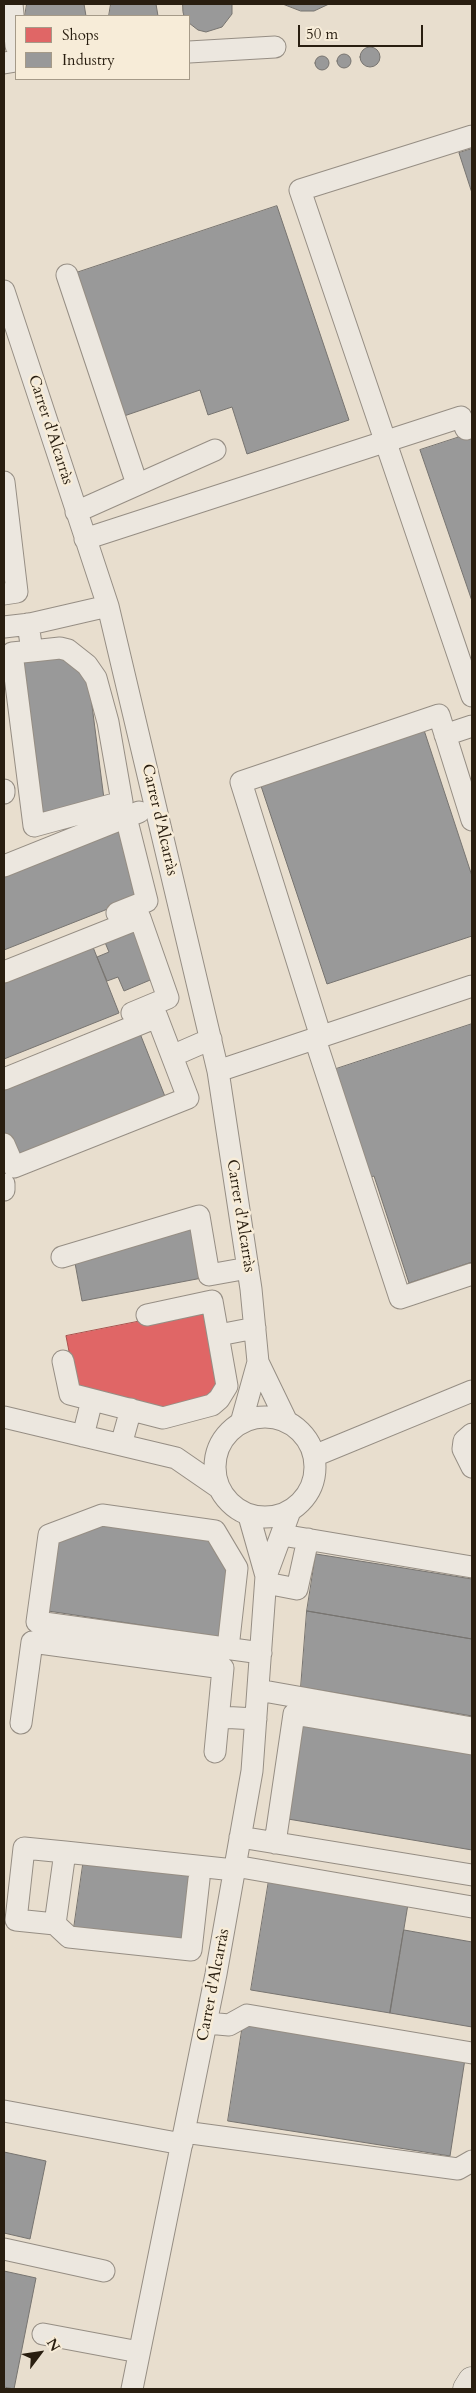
<!DOCTYPE html>
<meta charset="utf-8">
<style>
body{margin:0}
#map{position:relative;width:476px;height:2393px;overflow:hidden;background:#e8dece;font-family:Cardo,serif}
canvas{display:block}
.frame{position:absolute;inset:0;border:5px solid #291e10;pointer-events:none}
.legend{position:absolute;left:15px;top:15px;width:175px;height:65px;box-sizing:border-box;background:#f7ecd8;border:1px solid #a59a88;margin:0;padding:6px 9px;list-style:none;font-size:15px;color:#291e10}
.legend li{display:flex;align-items:center;gap:10px;height:25px}
.legend b{width:25px;border:1px solid #a59a88}
.north{position:absolute;left:15px;top:2328px;width:50px;height:50px;-webkit-text-stroke:4px #f7ecd8;paint-order:stroke;rotate:59deg;font-size:14px;font-weight:700;line-height:20px;text-align:center;color:#291e10}
.north::after{content:'';display:block;margin:auto;width:18px;height:22px;background:#291e10;clip-path:polygon(50% 0,100% 100%,50% 72%,0 100%)}
.scale{position:absolute;left:298px;top:25px;width:125px;height:22px;box-sizing:border-box;border:2px solid #291e10;border-top:0;padding-left:6px;font-size:15px;line-height:18px;white-space:nowrap;color:#291e10;-webkit-text-stroke:4px #f7ecd8;paint-order:stroke}
</style>
<div id="map">
<canvas width="476" height="2393"></canvas>
<div class="frame"></div>
<ul class="legend">
<li><b style="height:14px;background:#e06666"></b>Shops</li>
<li><b style="height:14px;background:#999"></b>Industry</li>
</ul>
<div class="north">N</div>
<div class="scale">50 m</div>
</div>
<script>
const ctx = document.querySelector('canvas').getContext('2d');
ctx.lineJoin = 'round';
function paint(path, color) {
  ctx.fillStyle = color;
  ctx.fill(path, 'evenodd');
}
function stroke(path, color, width, dash) {
  ctx.strokeStyle = color;
  ctx.lineWidth = width;
  ctx.lineCap = dash ? 'butt' : 'round';
  ctx.setLineDash(dash || []);
  ctx.stroke(path);
}
function write(font, color, halo, rows, align = 'center') {
  ctx.font = font + ' Cardo,serif';
  ctx.lineWidth = 5;
  ctx.setLineDash([]);
  ctx.textBaseline = 'middle';
  ctx.strokeStyle = halo;
  ctx.fillStyle = color;
  for (const [text, x, y, turn = 0] of rows) {
    ctx.save();
    ctx.translate(x, y);
    ctx.rotate((+turn || 0) * Math.PI / 180);
    ctx.textAlign = isNaN(turn) ? turn : align;
    if (halo) ctx.strokeText(text, 0, 0);
    ctx.fillText(text, 0, 0);
    ctx.restore();
  }
}
const shops = new Path2D(`
 M207,1308L221,1380L209,1401L157,1412L77,1392L66,1336Z`);
const industry = new Path2D(`
 M27,4H84L86,16H25Z
 M111,4H156L158,16H109Z
 M183,4H232V14L222,27L206,32L198,30L189,23V16H184L183,12Z
 M283,4H329L314,11H301Z
 M360 57a10 10 0 1 1 20 0a10 10 0 1 1-20 0Z
 M337 61a7 7 0 1 1 14 0a7 7 0 1 1-14 0Z
 M315 63a7 7 0 1 1 14 0a7 7 0 1 1-14 0Z
 M472,149V193L459,153Z
 M277,206L349,420L247,454L232,407L208,415L200,390L124,416L76,273Z
 M472,433V601L420,450Z
 M17,658H70L89,682L104,799L37,818Z
 M423,727L472,876V936L327,984L259,780Z
 M124,829L138,897L4,950V877Z
 M134,927L155,978L124,991L118,977L107,981L97,957L109,952L104,940Z
 M91,942L119,1013L4,1059V977Z
 M472,1024V1262L409,1283L374,1176L366,1179L330,1071Z
 M139,1031L166,1099L15,1159L4,1131V1085Z
 M192,1226L202,1278L82,1301L75,1263Z
 M103,1519L207,1535L230,1573L221,1637L48,1611L59,1535Z
 M316,1554L472,1579V1639L307,1611Z
 M307,1611L472,1639V1716L301,1687Z
 M298,1721L472,1751V1850L282,1818Z
 M84,1858L193,1872L184,1942L74,1928Z
 M269,1880L408,1904L390,2013L251,1990Z
 M404,1930L472,1942V2027L390,2013Z
 M243,2024L465,2059L450,2156L228,2121Z
 M4,2152L46,2161L30,2239L4,2233Z
 M4,2271L36,2278L14,2389L4,2387Z`);
const minor = new Path2D(`
 M12,4L16,46
 M189,52L275,47
 M4,63L16,61
 M472,136L300,190L472,696
 M67,275L137,484
 M4,291L108,606L218,1071L251,1289L258,1362L241,1423
 M4,482L17,592L4,594
 M76,512L215,450
 M85,539L461,417L466,429L472,427
 M28,624L32,651L12,653L34,826L122,802L108,722L96,678L87,665L68,650L60,648L32,651
 M4,627L30,624L108,606
 M445,735L472,726
 M4,790V793
 M4,866L139,812
 M117,913L147,901L126,817
 M4,972L140,918L168,998L132,1013
 M321,1037L241,782L439,715L472,820
 M315,1039L400,1298L472,1274
 M172,1056L211,1039
 M218,1071L472,986
 M4,1079L157,1017L188,1098L14,1167L4,1144
 M4,1184V1190
 M62,1257L199,1216L209,1275L248,1268
 M219,1335L255,1328
 M63,1361L70,1394L163,1418L212,1405L219,1399L227,1386L212,1301L147,1315
 M258,1362L287,1422
 M4,1417L176,1458L218,1487
 M215 1467a50 50 0 1 1 100 0a50 50 0 1 1-100 0Z
 M472,1434L464,1441L463,1449L472,1467
 M83,1436L92,1400
 M121,1445L131,1409
 M314,1456L472,1391
 M249,1516L266,1576
 M215,1531L102,1515L49,1535L37,1622L261,1653
 M215,1531L237,1568L228,1648
 M282,1535L472,1567
 M266,1583L297,1589L308,1539
 M258,1690L472,1728
 M219,1717L256,1719
 M21,1723L32,1642L223,1668L215,1752
 M240,1837L472,1875
 M275,1843L294,1714L472,1744
 M235,1866L472,1907
 M199,1879L191,1950L69,1937L55,1924L65,1852L234,1870
 M55,1924L16,1920L24,1848L65,1852
 M207,2023L229,2025L247,2015L472,2053
 M4,2111L182,2144
 M184,2132L458,2169L472,2161
 M4,2249L104,2271
 M43,2334L139,2352
 M132,2389L216,1974L252,1771L266,1576L290,1511`);
const highway = new Path2D(`
 M467,2389L472,2381`);
const streetNames = [
 ["Carrer d'Alcarràs",50,430,72],
 ["Carrer d'Alcarràs",159,820,77],
 ["Carrer d'Alcarràs",240,1216,81],
 ["Carrer d'Alcarràs",214,1985,-79]
];
paint(shops, '#e06666');
stroke(shops, '#a9504c', 1);
paint(industry, '#999');
stroke(industry, '#777470', 1);
stroke(minor, '#968e84', 23);
stroke(highway, '#7b746a', 29);
stroke(minor, '#ece7df', 21);
stroke(highway, '#e9e3da', 28);
write('16px', '#291e10', '#f7ecd8', streetNames);
</script>
